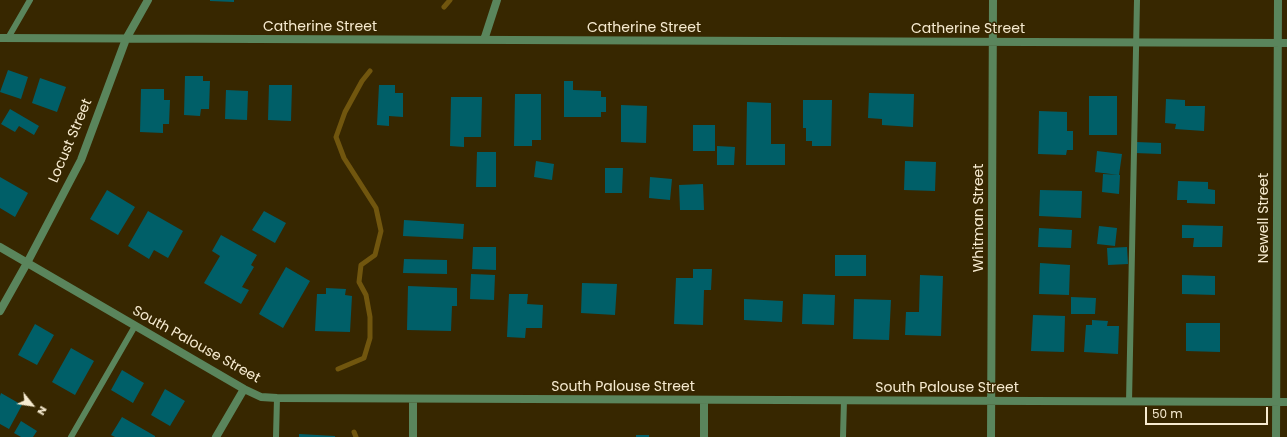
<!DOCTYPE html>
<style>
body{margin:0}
#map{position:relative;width:1287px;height:437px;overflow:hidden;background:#372700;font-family:Poppins,sans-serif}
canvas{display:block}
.north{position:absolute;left:12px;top:385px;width:40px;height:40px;-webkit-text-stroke:3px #372700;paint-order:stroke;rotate:120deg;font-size:11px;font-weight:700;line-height:16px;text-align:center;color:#f7ebd0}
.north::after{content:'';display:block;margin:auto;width:14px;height:18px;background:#f7ebd0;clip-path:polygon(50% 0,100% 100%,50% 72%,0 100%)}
.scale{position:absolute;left:1145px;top:407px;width:123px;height:18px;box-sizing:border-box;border:2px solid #f7ebd0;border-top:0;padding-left:5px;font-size:12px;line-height:14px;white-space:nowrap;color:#f7ebd0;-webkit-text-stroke:3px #372700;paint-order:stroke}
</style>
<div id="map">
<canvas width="1287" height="437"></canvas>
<div class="north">N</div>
<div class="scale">50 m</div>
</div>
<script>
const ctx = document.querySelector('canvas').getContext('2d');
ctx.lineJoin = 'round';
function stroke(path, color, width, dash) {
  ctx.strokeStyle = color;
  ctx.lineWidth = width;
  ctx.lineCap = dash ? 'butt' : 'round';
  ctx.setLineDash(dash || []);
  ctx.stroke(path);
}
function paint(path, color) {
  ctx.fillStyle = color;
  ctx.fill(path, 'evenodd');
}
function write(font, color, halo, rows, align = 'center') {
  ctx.font = font + ' Poppins,sans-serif';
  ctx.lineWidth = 3;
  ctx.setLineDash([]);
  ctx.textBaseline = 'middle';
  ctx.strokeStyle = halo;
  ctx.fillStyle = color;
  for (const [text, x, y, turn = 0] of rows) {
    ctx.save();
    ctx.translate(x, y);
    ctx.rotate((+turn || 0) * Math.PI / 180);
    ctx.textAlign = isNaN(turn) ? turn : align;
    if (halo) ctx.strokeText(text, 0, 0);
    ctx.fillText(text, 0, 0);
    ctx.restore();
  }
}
const stream = new Path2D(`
 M444,7L450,0
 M338,369L364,358L370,338V317L366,295L359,282L361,265L375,255L381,231L376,208L344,158L336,137L345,112L362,81L370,71
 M354,432L356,437`);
const building = new Path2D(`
 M210,0H234V2L210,1Z
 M8,70L28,77L21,99L0,92Z
 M185,76H203V81H210L209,109H201L200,116L184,115Z
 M40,78L66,87L57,112L32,103Z
 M564,81H573V90L601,91V97H606V112H601V117H564Z
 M269,85H292L291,121L268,120Z
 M379,85H395V93H403V117L389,116V126L377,125Z
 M141,89H164V100H170L169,124H163V133L140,132Z
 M226,90L248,91L247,120L225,119Z
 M869,93L914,94L913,127L882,125V119L868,118Z
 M515,94H541V140H532V146H514Z
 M1089,96H1117V135H1089Z
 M451,97H482L481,137H464V147L450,146Z
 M1166,99L1185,100V106H1205L1204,131L1175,129L1176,124L1165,123Z
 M803,100H832L831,146H812V141H806V128H803Z
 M747,102L771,103V144H785V165H746Z
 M621,105L647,106L646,143L621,142Z
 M10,109L39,126L34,135L19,126L15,132L1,124Z
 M1039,111L1067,112V131H1073V150H1067L1066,155L1038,154Z
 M693,125H715V151H693Z
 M1136,142L1161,143V154L1135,153Z
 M717,146L735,147L734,165H717Z
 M1097,151L1122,154L1119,175L1095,172Z
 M477,152H496V187H476Z
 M536,161L554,164L552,180L534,177Z
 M905,161L936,162L935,191L904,190Z
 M605,168H623L622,193H605Z
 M1103,174L1120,175L1119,194L1102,192Z
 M0,177L28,193L15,217L0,208Z
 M650,177L672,179L670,200L649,198Z
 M1178,181L1208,182V189L1215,190V204L1187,203V200H1177Z
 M703,184L704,210H680L679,185Z
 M107,190L135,207L118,235L90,219Z
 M1040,190L1082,191L1081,218L1039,216Z
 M148,211L183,231L168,258L154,250L149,259L128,246Z
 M264,211L286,223L275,243L252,230Z
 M404,220L464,224L463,239L403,236Z
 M1182,225L1223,226L1222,247H1193L1194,238H1182Z
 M1099,226L1117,228L1115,246L1097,244Z
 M1039,228L1072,230L1071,248L1038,247Z
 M221,235L257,255L251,265L254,267L242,287L249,290L241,304L204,283L220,256L212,251Z
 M473,247H496V270L472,269Z
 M1127,247L1128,264L1108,265L1107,248Z
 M835,255H866V276H835Z
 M404,259L447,260V274L403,273Z
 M1040,263L1070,265L1069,295L1039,294Z
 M286,267L310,281L283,328L259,314Z
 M693,269H712L711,290H704L703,325L674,324L676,278H693Z
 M471,274L495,275L494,300L470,299Z
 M920,275L943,276L941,336L905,335L906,312H919Z
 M1182,275L1215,276V295L1182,294Z
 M582,283L617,284L615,315L581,313Z
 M408,286L457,288V306H452L451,331L407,330Z
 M326,288L346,289L345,295L352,296L350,332L315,331L317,294H326Z
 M509,294H528L527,304L543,305L542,328H526L525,338L507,337Z
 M803,294L835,295L834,325L802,324Z
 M1071,297L1096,298L1095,314H1071Z
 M744,299L783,301L782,322L744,320Z
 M854,299L891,300L889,340L853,339Z
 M1033,315L1065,316L1064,352L1031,351Z
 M1092,320L1108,321L1107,326H1119L1118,354L1084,352L1086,325H1092Z
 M1186,323H1220V352L1186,351Z
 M35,324L54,335L37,365L18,355Z
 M71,348L94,361L75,395L52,382Z
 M122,370L144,383L133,403L111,390Z
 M165,389L185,401L170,426L151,415Z
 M1,393L22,405L9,429L0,424V396Z
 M122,417L155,436V437H115L111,435Z
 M21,421L37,431L33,437H21L14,433Z
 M299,434L335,436V437H299Z
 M636,435H649V437H636Z`);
const service = new Path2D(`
 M8,38L30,0
 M1129,402L1137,0
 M71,437L135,326
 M276,437L277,398
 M843,437L844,400`);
const minor = new Path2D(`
 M0,38L1287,43
 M484,40L497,0
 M0,247L244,389L261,397L277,398L1287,402
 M0,311L27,263L81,160L126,39L148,0
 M413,399V437
 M216,437L244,389
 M704,437V400
 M991,437L993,0
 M1276,437L1278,0`);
const streetNames = [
 ["Catherine Street",320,27],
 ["Catherine Street",644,28],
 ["Catherine Street",968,29],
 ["Locust Street",71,141,-67],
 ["Whitman Street",979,218,-90],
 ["Newell Street",1264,218,-90],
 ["South Palouse Street",196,345,29],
 ["South Palouse Street",623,387],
 ["South Palouse Street",947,388]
];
stroke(stream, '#71560e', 5);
paint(building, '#005f68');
stroke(service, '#5a855c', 6);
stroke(minor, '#5a855c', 8);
write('14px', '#f7ebd0', '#372700', streetNames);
</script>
